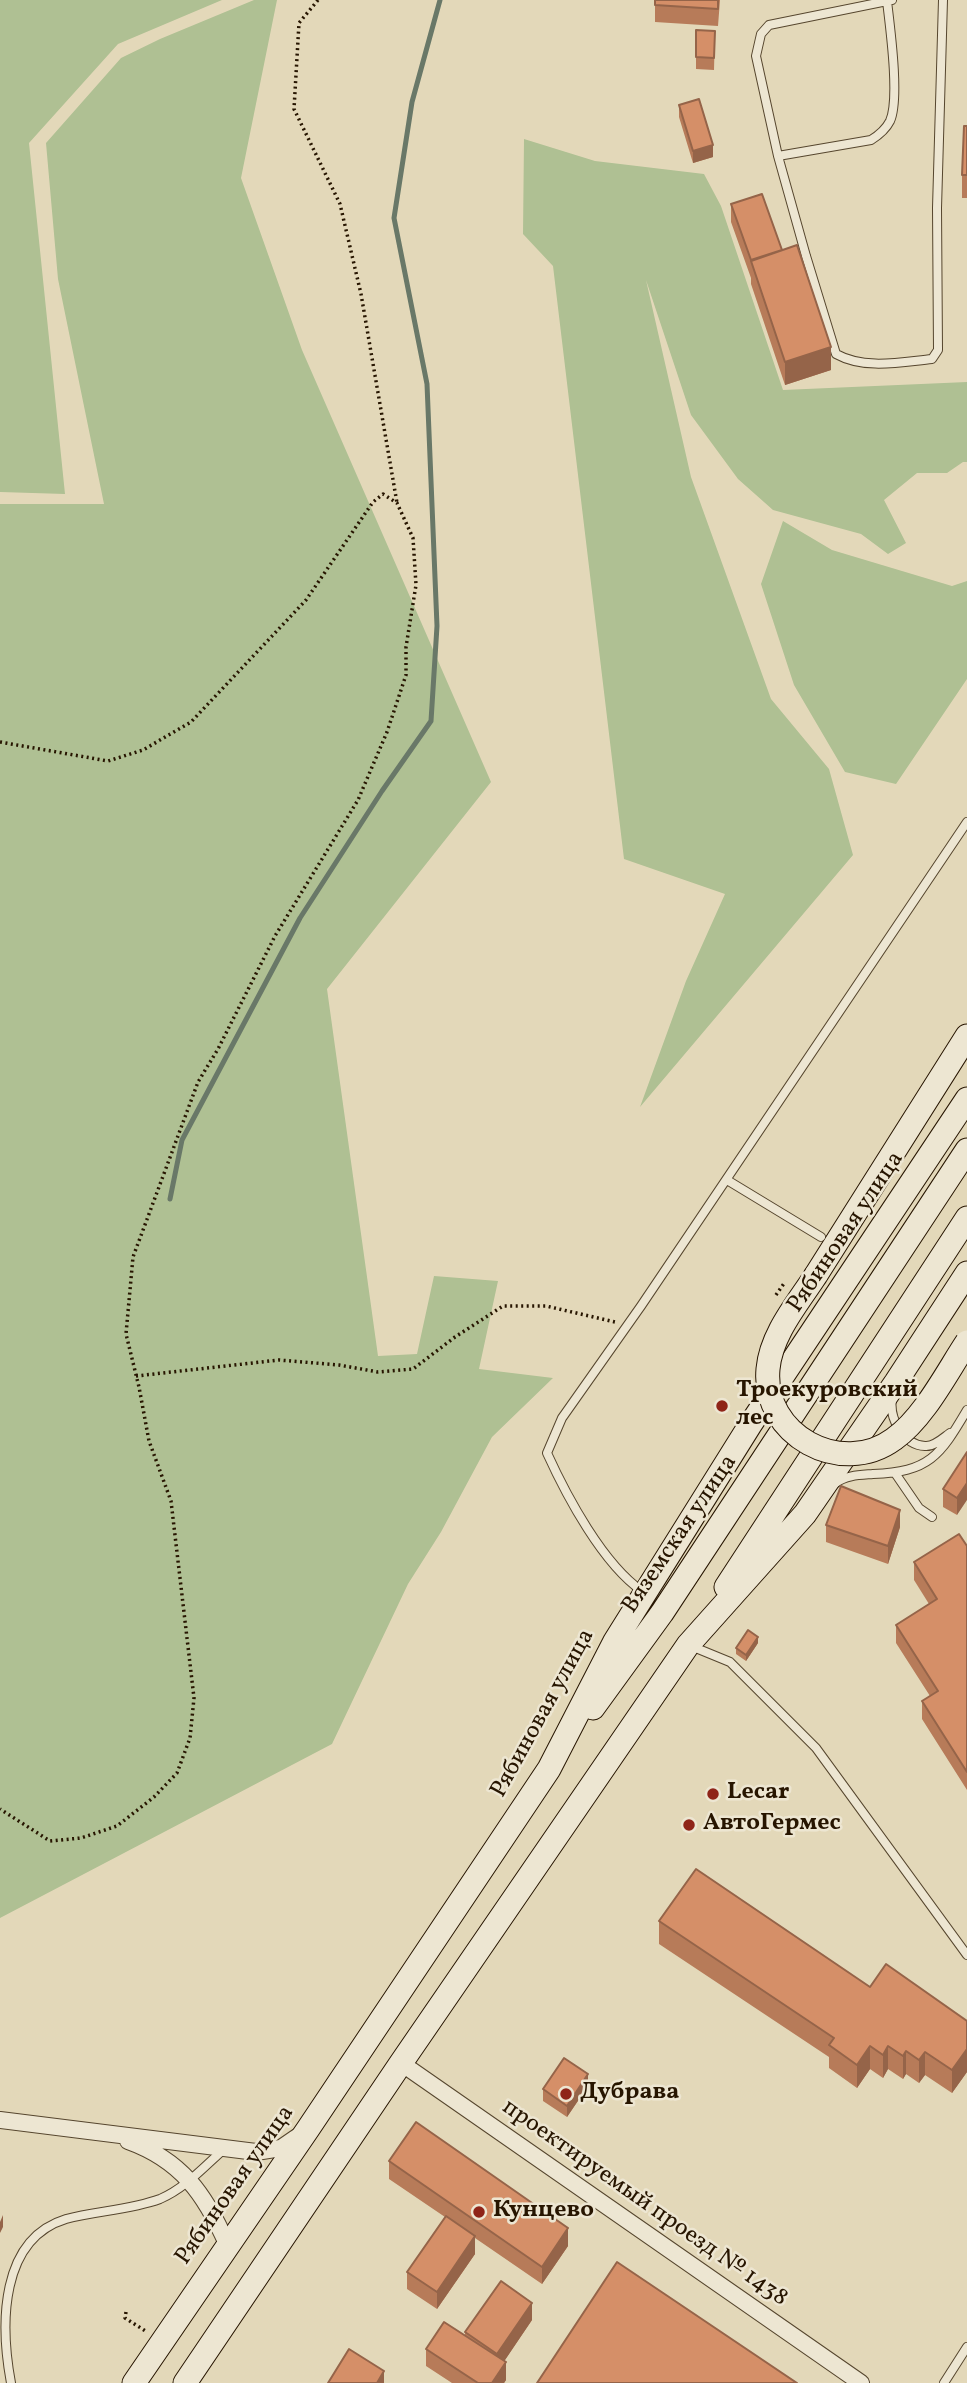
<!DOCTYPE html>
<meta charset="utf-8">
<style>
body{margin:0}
canvas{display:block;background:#e3d8b9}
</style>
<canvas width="967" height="2383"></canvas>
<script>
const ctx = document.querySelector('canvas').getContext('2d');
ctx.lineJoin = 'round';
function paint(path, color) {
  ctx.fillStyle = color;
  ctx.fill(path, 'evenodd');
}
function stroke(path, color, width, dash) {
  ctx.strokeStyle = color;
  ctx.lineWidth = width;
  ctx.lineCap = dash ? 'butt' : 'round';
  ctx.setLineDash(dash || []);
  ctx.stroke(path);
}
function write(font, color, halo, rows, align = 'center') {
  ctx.font = font + ' Vollkorn,serif';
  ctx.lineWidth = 5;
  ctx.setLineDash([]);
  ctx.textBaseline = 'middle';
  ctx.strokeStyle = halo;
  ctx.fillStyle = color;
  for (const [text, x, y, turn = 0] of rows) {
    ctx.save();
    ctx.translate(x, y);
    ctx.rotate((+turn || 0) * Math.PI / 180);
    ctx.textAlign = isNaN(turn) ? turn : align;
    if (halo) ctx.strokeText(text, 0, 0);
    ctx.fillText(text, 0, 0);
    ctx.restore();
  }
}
const green = new Path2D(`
 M0,0H222L118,44L29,143L65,494L0,492Z
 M254,0H277L241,178L302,350L491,782L327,989L378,1356L417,1354L434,1276L498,1281L479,1369L553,1378L492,1437L441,1532L408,1584L332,1744L0,1918V504H104L58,279L46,143L121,58L160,39Z
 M524,139L595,161L704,174L721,206L783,390L967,382V462H963L947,473H917L884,500L906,543L888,554L861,534L773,510L738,479L691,415L646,280L691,477L771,699L829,769L853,855L640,1107L686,981L725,894L624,859L553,266L523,234Z
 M783,521L832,550L952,586L967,581V679L896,784L845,772L794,685L761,584Z`);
const stream = new Path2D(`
 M170,1199L182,1140L300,918L382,791L431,721L437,626L427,384L394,218L412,102L440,0`);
const path = new Path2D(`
 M318,0L299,23L294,109L340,204L361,294L397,503
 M0,742L108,761L143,750L191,722L306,600L373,502L383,494L397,503L413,538L416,585L406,647V675L387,732L358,800L275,936L218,1049L198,1082L133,1257L126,1334L139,1387L149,1441L171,1501L194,1698L190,1738L177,1773L154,1797L117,1826L81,1838L50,1841L0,1809
 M776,1295L785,1282
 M136,1376L279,1360L339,1365L378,1372L413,1369L455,1337L503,1306H546L615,1322
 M126,2312L125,2318L147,2332`);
const lane = new Path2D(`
 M892,0L769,25L761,34L756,56L778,156L806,256L836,354C865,370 901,362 932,359L938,350L937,208L943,0
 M778,156L871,140C879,135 886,129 890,121C900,99 890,27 887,1
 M727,1180L821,1237
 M892,1399C889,1418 903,1445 925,1446C934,1447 943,1438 950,1433
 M895,1473L919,1508L932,1517
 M836,1483C846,1475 861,1475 873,1474C929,1472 940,1456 967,1410
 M642,1591C603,1564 567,1497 547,1453L562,1418L641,1306L967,822
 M691,1646L730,1662L816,1748L967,1955
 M11,2383C0,2324 0,2239 66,2219C96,2211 130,2210 160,2199C184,2189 204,2167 223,2150
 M944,2383L967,2347`);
const street = new Path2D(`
 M401,2063L861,2383
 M0,2120L256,2152L281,2148L297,2137
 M128,2141C181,2160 205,2194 227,2244`);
const secondary = new Path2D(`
 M816,1275L967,1036
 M726,1587L967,1218
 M593,1708L662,1613L967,1150
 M134,2383L308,2129L549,1769L615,1641L750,1425L967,1099
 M185,2383L401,2063L688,1645L805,1514L896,1382L967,1273`);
const secondaryBridge = new Path2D(`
 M816,1275C798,1303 771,1334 768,1369C762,1435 841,1478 894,1439C924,1418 947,1372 967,1342`);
const wall = new Path2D(`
 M655,0H720L718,26L655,22Z
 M696,30L715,31L714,70L696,69Z
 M679,105L713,157L693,163L679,117Z
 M967,126V198H962V175Z
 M731,204L782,250L831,370L785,385L751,284V278L731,222Z
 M967,1452L957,1515L943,1507V1489Z
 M826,1525L900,1527L888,1564L826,1542Z
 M967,1546V1790L922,1719V1701L930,1696L896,1643V1625L929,1604L914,1580V1562Z
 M758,1643L746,1661L736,1654V1648Z
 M659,1921L870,1987L967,2021V2072L952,2093L925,2075L919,2083L906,2074L903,2079L888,2069L883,2078L870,2069L857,2088L829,2068V2057L659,1944Z
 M588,2086L567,2117L543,2101V2089Z
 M389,2161L568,2246L542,2284L475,2238V2254L437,2309L407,2289V2272L445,2217L389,2179Z
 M532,2320L504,2361L506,2380L504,2383H452L426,2366V2349L465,2335V2332Z`);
const shadedWall = new Path2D(`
 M713,145V157L693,163V151Z
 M831,347V370L785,385V362Z
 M967,1483V1500L957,1515V1498Z
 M900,1510V1527L888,1564V1546Z
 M758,1637V1643L746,1661V1655Z
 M870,2046V2069L857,2088V2065Z
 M888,2046V2069L883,2078V2055Z
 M967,2049V2072L952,2093V2070Z
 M906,2051V2074L903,2079V2056Z
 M925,2052V2075L919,2083V2060Z
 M588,2074V2086L567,2117V2106Z
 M3,2215V2227L0,2233V2222Z
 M568,2228V2246L542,2284V2267Z
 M475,2236V2254L437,2309V2292Z
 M532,2303V2320L497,2372V2354Z
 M506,2362V2380L504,2383H492Z
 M384,2371V2383H377Z`);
const building = new Path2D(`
 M655,0H718V9L655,5Z
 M696,30L715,31L714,58L696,57Z
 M699,99L713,145L693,151L679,105Z
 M964,126H967V175H962Z
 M762,194L782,250L751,260L731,204Z
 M797,245L831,347L785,362L751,261Z
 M967,1452V1483L957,1498L943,1489Z
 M841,1486L900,1510L888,1546L826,1525Z
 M959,1534L967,1546V1772L922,1701L938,1691L896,1625L937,1599L914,1562Z
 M748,1630L758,1637L746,1655L736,1648Z
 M696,1869L870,1987L886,1964L967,2021V2049L952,2070L925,2052L919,2060L906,2051L903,2056L888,2046L883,2055L870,2046L857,2065L829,2045L834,2038L659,1921Z
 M564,2058L588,2074L567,2106L543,2089Z
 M416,2122L568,2228L542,2267L389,2161Z
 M446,2216L475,2236L437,2292L407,2272Z
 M617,2262L797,2383H537Z
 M501,2281L532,2303L497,2354L465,2332Z
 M444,2322L506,2362L492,2383H478L426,2349Z
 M349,2349L384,2371L377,2383H328Z`);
const markers = [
 [722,1406,7,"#8f2418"],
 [713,1794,7,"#8f2418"],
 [689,1825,7,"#8f2418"],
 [566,2094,7,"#8f2418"],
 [479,2212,7,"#8f2418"]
];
const streetNames = [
 ["Рябиновая улица",847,1233,-56],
 ["Вяземская улица",681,1535,-56],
 ["Рябиновая улица",544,1714,-61],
 ["Рябиновая улица",236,2186,-55],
 ["проектируемый проезд № 1438",644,2204,35]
];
const poiNames = [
 ["Троекуровский",736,1392],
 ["лес",736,1420],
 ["Lecar",727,1794],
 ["АвтоГермес",703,1825],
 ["Дубрава",580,2094],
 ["Кунцево",493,2212]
];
paint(green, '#afc093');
stroke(stream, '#697868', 5);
stroke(lane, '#56462e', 10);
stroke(street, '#56462e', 18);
stroke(secondary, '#271500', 25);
stroke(path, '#271500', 3.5, [2, 3.5]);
stroke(lane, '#ede6d2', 8);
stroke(street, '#ede6d2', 16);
stroke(secondary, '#ede6d2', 23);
stroke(secondaryBridge, '#271500', 25, []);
stroke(secondaryBridge, '#ede6d2', 23);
paint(wall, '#b77b59');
paint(shadedWall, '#956449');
paint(building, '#d58f68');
stroke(building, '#956449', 2);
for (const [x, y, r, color] of markers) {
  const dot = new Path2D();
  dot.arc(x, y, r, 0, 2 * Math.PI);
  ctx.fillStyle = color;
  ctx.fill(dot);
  stroke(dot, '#ede6d2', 2.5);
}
write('24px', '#271500', '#ede6d2', streetNames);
write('bold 24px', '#271500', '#ede6d2', poiNames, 'left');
</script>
